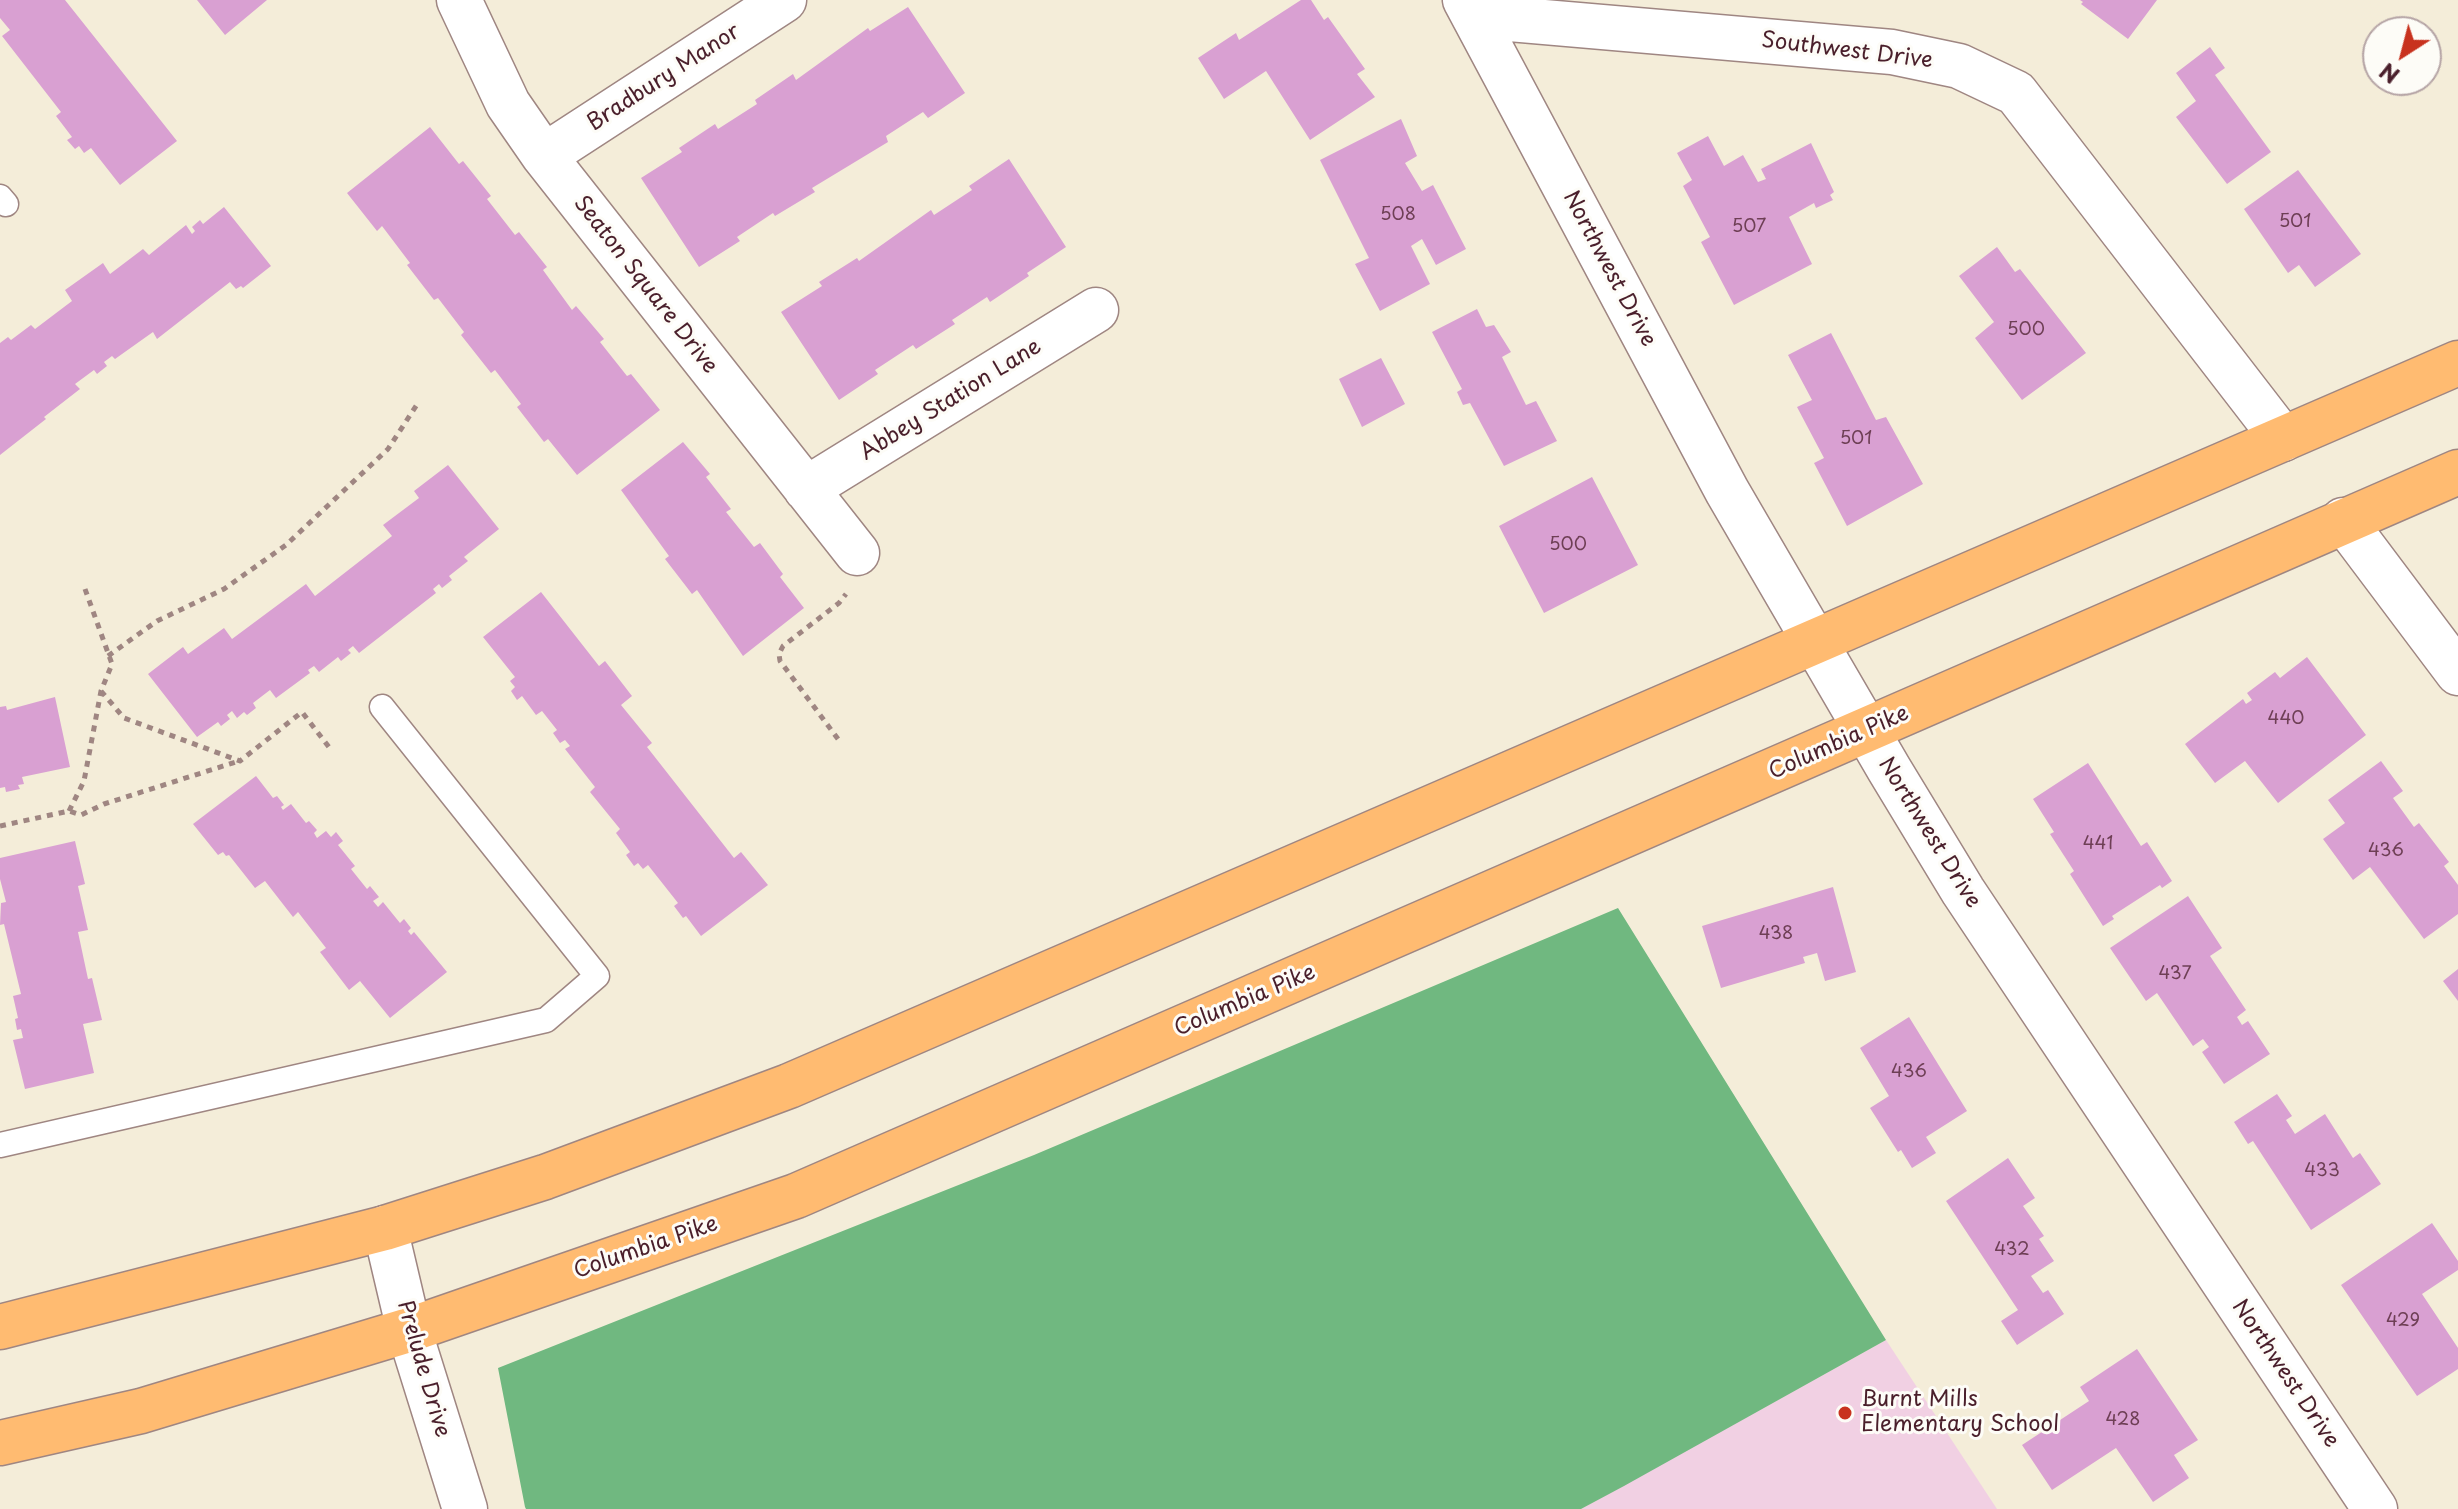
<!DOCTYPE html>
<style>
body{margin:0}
#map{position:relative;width:2458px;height:1509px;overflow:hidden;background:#f4edd9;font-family:"Playpen Sans",sans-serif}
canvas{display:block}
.north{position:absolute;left:2362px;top:16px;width:80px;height:80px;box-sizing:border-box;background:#fdfcf7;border:2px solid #b5a4a5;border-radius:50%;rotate:216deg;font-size:22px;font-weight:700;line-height:32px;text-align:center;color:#4a1f2b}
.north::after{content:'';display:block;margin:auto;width:28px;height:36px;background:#c8321e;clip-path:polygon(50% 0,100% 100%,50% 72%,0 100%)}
</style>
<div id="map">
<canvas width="2458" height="1509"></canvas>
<div class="north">N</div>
</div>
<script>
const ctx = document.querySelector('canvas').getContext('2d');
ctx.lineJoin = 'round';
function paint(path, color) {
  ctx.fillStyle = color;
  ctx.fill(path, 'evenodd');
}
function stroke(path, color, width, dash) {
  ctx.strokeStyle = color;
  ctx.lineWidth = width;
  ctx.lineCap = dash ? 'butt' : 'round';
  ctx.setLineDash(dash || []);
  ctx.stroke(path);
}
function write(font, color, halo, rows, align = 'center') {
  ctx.font = font + ' "Playpen Sans",sans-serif';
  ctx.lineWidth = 6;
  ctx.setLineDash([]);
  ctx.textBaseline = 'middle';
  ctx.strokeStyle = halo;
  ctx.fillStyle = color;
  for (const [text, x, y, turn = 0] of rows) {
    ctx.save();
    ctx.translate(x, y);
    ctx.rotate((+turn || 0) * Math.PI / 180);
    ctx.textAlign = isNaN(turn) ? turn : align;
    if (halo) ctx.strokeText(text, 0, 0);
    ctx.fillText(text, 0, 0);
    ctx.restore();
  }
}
const built = new Path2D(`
 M1886,1340L1997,1509H1581Z`);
const forest = new Path2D(`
 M1618,908L1886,1340L1624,1486L1581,1509H526L525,1507L498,1368L1034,1155Z`);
const building = new Path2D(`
 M0,0H65L177,141L120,185L91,148L84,153L79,146L75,149L67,140L72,137L56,116L61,112L2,36L10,30L0,18Z
 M197,0H267L225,35Z
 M1301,0H1311L1324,20L1328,17L1365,69L1357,74L1375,97L1310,140L1266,71L1224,99L1198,58L1236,33L1239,40Z
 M2080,0H2157L2128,39L2081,4L2083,2Z
 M908,7L965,93L928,118L923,112L886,136L888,142L812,188L815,192L775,216L773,213L737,237L740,241L699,267L641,178L682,152L679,148L715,124L718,129L757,104L755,100L793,74L796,80L868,28L870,31Z
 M2210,47L2225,68L2215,75L2271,152L2227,184L2176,117L2196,101L2176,73Z
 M1401,119L1417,156L1405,163L1422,191L1433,185L1466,249L1436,265L1422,239L1411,246L1430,284L1380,311L1355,264L1369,258L1320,160Z
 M430,127L459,164L463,161L491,196L487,199L515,235L519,232L547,267L543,270L572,310L576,306L604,339L600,342L627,376L631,374L660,410L577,475L548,439L544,442L517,407L521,404L495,370L491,373L461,335L464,332L438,298L434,300L407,265L410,263L382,226L377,231L347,193Z
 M1708,136L1724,166L1743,155L1758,182L1766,179L1761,169L1811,143L1834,192L1830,195L1833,200L1816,208L1814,203L1789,217L1812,264L1734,305L1701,242L1710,237L1683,186L1692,180L1677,153Z
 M1009,159L1066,247L1027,273L1029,276L990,302L987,297L952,320L955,324L916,349L913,345L875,370L878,374L839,400L781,312L822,286L819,282L857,258L859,261L931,210L934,215L972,190L969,186Z
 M2298,170L2361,254L2315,287L2299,265L2288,273L2244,209Z
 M224,207L271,266L243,288L241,286L236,289L230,282L157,339L153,332L115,359L112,356L104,362L107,366L97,374L94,370L75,384L80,389L44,417L46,419L0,455V343L8,337L11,340L31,325L35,329L72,301L65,290L103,263L110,274L143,249L149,255L186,225L192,234L195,231L192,227L200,220L203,224Z
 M1997,247L2015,272L2020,269L2086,353L2022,400L1975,338L1994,322L1959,276Z
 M1477,309L1486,327L1494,325L1511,352L1502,357L1526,405L1536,401L1557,441L1504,466L1470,403L1463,405L1457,392L1462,389L1432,332Z
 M1831,333L1876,420L1886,417L1923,484L1847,526L1814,463L1824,458L1797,407L1812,400L1788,355Z
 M1381,358L1405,404L1362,427L1339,379Z
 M683,442L710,474L706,477L731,509L726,512L754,547L760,543L783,574L780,577L804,608L743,656L697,590L692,594L665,559L669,556L621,490Z
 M448,465L499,529L464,557L468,561L449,576L452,580L442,588L439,584L433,589L436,593L359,653L353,646L348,650L351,653L341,661L338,657L319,672L314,666L308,670L310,673L276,698L270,690L253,703L256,708L247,715L244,712L237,718L232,711L227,715L230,719L221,726L218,722L197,737L148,674L183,647L188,654L224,628L232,639L306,584L315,596L392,536L383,525L419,498L414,491Z
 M1592,477L1638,565L1544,613L1499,526Z
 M541,592L599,666L605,661L632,696L621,705L652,743L647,747L734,858L741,852L768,885L701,936L686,916L683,918L674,906L678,903L648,865L643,869L638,863L634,866L626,855L630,852L616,833L620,829L590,792L595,787L565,749L570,746L565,740L560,743L553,733L557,730L542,711L536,715L522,696L517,700L511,691L515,687L510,681L515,677L483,637Z
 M2307,657L2366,735L2278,803L2245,761L2215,783L2185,744L2243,699L2246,704L2252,700L2247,693L2275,672L2280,678Z
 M55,697L70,767L22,777L24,784L18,785L20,789L6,792L5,787L0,788V707L6,706L7,710Z
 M2381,761L2403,791L2393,798L2414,827L2419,823L2449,862L2444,866L2458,885V914L2424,939L2370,867L2353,880L2323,839L2345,823L2328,800Z
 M2088,763L2141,846L2147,842L2172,881L2162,888L2160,885L2112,916L2114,919L2103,926L2070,874L2074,871L2050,834L2054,832L2033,799Z
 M256,776L273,798L277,796L284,805L281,807L283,810L291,804L306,823L309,821L317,830L314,833L317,838L326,831L331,837L336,832L343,841L338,845L355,866L351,869L367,889L370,886L379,897L373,901L378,907L383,902L400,923L404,919L411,928L408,931L411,935L414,932L447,972L390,1018L360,981L349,990L320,952L326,948L298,912L293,917L265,881L255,888L229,855L226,856L223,852L218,855L193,824Z
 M75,841L85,884L78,886L88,930L78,932L88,979L92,978L102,1020L83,1024L94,1073L25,1089L13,1040L23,1038L21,1029L17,1030L15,1019L18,1018L13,996L21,994L4,924L0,925L1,903L6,902L0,879V858Z
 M1833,887L1856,972L1825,981L1817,953L1803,957L1805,963L1721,988L1702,926Z
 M2188,896L2222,948L2210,956L2246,1010L2237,1017L2242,1025L2248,1021L2270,1054L2224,1084L2202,1052L2209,1047L2203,1039L2193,1046L2157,993L2146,1001L2110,948Z
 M2458,969V1001L2443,981Z
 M1909,1017L1967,1111L1926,1137L1936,1153L1912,1168L1901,1150L1898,1152L1870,1108L1889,1096L1860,1048Z
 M2277,1094L2292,1116L2286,1120L2295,1134L2325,1114L2353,1158L2360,1153L2381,1184L2311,1230L2253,1141L2248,1144L2234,1122Z
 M2008,1158L2035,1198L2023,1206L2044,1236L2039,1239L2054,1261L2031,1276L2043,1293L2048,1290L2064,1314L2017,1345L2001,1321L2018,1310L1946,1201Z
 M2432,1223L2458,1261V1270L2422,1294L2458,1348V1369L2417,1396L2341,1285Z
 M2137,1349L2198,1440L2174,1455L2189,1478L2153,1502L2116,1448L2052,1490L2022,1445L2089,1401L2080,1387Z`);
const path = new Path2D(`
 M108,656L157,621L224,589L286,545L388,449L418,403
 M101,691L124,718L240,761L302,712L332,751
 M838,739L780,661L779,654L783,646L839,603L846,594
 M69,811L84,781L101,691L112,664L85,589
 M0,826L69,811L81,815L104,804L239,761`);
const lane = new Path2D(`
 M0,197L6,204
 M0,1145L546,1020L597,976L382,707`);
const street = new Path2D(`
 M459,0L508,104L544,156L857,553
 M1465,0L1727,491L1889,769L1963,891L2375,1509
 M1475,16L1892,52L1959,66L2016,93L2283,439
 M544,156L784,0
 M806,489L1096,310
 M2343,520L2458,673
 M385,1228L409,1330L465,1509`);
const highway = new Path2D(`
 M0,1327L385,1228L545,1177L789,1086L2458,363
 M0,1443L141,1411L409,1330L796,1196L2458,472`);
const markers = [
 [1845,1413,8,"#c8321e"]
];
const numberNames = [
 ["508",1398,215],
 ["501",2295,222],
 ["507",1749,227],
 ["500",2026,330],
 ["501",1856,439],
 ["500",1568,545],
 ["440",2286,719],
 ["441",2098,844],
 ["436",2386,851],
 ["438",1776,934],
 ["437",2175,974],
 ["436",1909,1072],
 ["433",2322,1171],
 ["432",2012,1250],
 ["429",2403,1321],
 ["428",2123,1420]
];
const streetNames = [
 ["Southwest Drive",1847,51,7],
 ["Bradbury Manor",664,78,-33],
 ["Northwest Drive",1609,269,62],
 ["Seaton Square Drive",645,285,52],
 ["Abbey Station Lane",951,400,-32],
 ["Columbia Pike",1839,743,-24],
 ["Northwest Drive",1929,833,58],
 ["Columbia Pike",1245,1001,-23],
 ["Columbia Pike",646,1248,-19],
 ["Prelude Drive",423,1369,74],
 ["Northwest Drive",2285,1374,56]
];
const poiNames = [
 ["Burnt Mills",1861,1400],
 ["Elementary School",1861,1425]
];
paint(built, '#f1d0e3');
paint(forest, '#70b880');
paint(building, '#d9a0d2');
stroke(lane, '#9f8682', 27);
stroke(street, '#9f8682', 47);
stroke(highway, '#9f8682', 47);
stroke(path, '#9f8682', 5, [6, 6]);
stroke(lane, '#fff', 24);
stroke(street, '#fff', 44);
stroke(highway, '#ffbb71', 44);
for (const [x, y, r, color] of markers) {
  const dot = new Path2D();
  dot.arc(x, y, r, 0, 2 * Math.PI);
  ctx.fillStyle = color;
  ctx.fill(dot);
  stroke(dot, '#fdfcf7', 3);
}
write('18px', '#6e3f55', null, numberNames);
write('22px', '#4a1f2b', '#fdfcf7', streetNames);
write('22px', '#4a1f2b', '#fdfcf7', poiNames, 'left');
</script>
